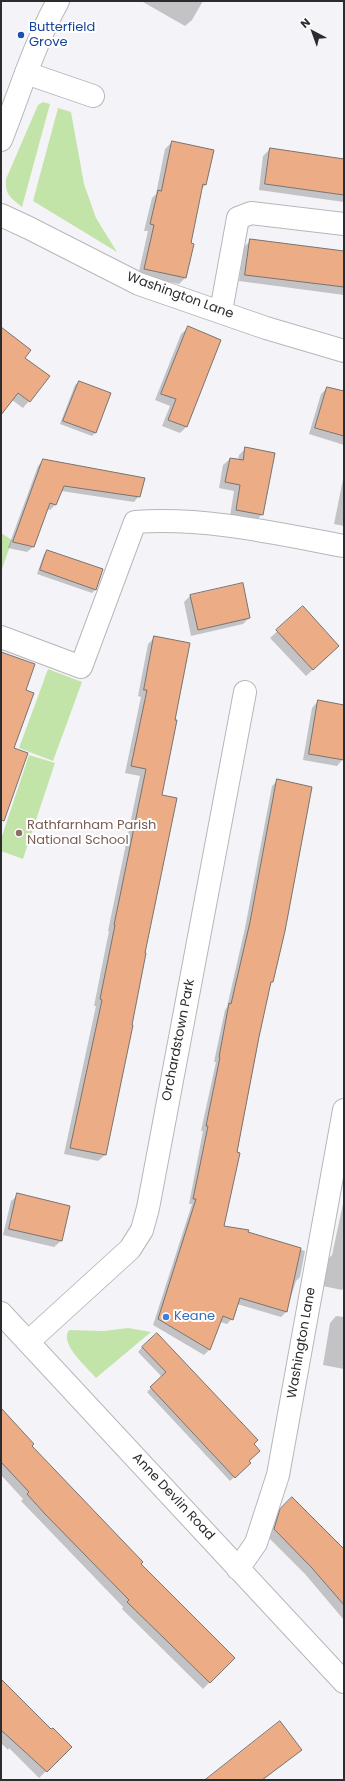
<!DOCTYPE html>
<style>
body{margin:0}
#map{position:relative;width:345px;height:1781px;overflow:hidden;background:#f4f4f8;font-family:Poppins,sans-serif}
canvas{display:block}
.frame{position:absolute;inset:0;border:2px solid #2c2c2e;pointer-events:none}
.north{position:absolute;left:293px;top:12px;width:40px;height:40px;-webkit-text-stroke:3px #fff;paint-order:stroke;rotate:319deg;font-size:11px;font-weight:700;line-height:16px;text-align:center;color:#2c2c2e}
.north::after{content:'';display:block;margin:auto;width:14px;height:18px;background:#2c2c2e;clip-path:polygon(50% 0,100% 100%,50% 72%,0 100%)}
</style>
<div id="map">
<canvas width="345" height="1781"></canvas>
<div class="frame"></div>
<div class="north">N</div>
</div>
<script>
const ctx = document.querySelector('canvas').getContext('2d');
ctx.lineJoin = 'round';
function paint(path, color) {
  ctx.fillStyle = color;
  ctx.fill(path, 'evenodd');
}
function stroke(path, color, width, dash) {
  ctx.strokeStyle = color;
  ctx.lineWidth = width;
  ctx.lineCap = dash ? 'butt' : 'round';
  ctx.setLineDash(dash || []);
  ctx.stroke(path);
}
function write(font, color, halo, rows, align = 'center') {
  ctx.font = font + ' Poppins,sans-serif';
  ctx.lineWidth = 4;
  ctx.setLineDash([]);
  ctx.textBaseline = 'middle';
  ctx.strokeStyle = halo;
  ctx.fillStyle = color;
  for (const [text, x, y, turn = 0] of rows) {
    ctx.save();
    ctx.translate(x, y);
    ctx.rotate((+turn || 0) * Math.PI / 180);
    ctx.textAlign = isNaN(turn) ? turn : align;
    if (halo) ctx.strokeText(text, 0, 0);
    ctx.fillText(text, 0, 0);
    ctx.restore();
  }
}
const green = new Path2D(`
 M43,102L50,104L22,207C10,197 5,195 6,179L38,105Z
 M58,108L71,112L84,184L96,218L117,252L33,201Z
 M1,533L12,540L1,572Z
 M48,669L82,682L53,761L19,748Z
 M29,755L55,763L23,859L1,851V839Z
 M128,1328L151,1332L96,1378C87,1367 59,1344 69,1330L104,1331Z`);
const shadow = new Path2D(`
 M203,1L192,20L185,26L143,2Z
 M172,142L206,184L201,189L189,244L185,278L179,284L138,276L148,231H144L152,198L156,194L165,149Z
 M270,149L344,160V202L259,190L263,156Z
 M251,240L344,252V295L239,281L244,247Z
 M188,328L187,426L180,433L162,426L170,406L155,400L181,334Z
 M1,329L24,358L29,401L23,408L12,400L1,412Z
 M79,382L110,394L95,433L92,436L60,424L75,385Z
 M327,388L344,392V445L309,434L321,394Z
 M246,448L262,514L256,521L230,516L234,491L219,488L223,465L230,459L238,460L239,455Z
 M43,460L139,496L134,502L61,491L55,505L50,510L46,509L33,547L27,552L8,548L38,466Z
 M344,474V526L334,524Z
 M47,551L95,590L92,593L37,574L44,554Z
 M190,596L249,618L243,624L191,636L184,602Z
 M303,607L331,653L306,676L270,638Z
 M155,637L161,796L105,1155L98,1161L64,1154L96,1006H94L109,931H108L140,776L125,773L141,697L138,696L148,644Z
 M318,701L344,706V756L343,759L337,766L303,760L312,708Z
 M277,781L272,982L269,985L223,1227L247,1233L305,1251L300,1277L296,1281L286,1312L281,1317L237,1304L232,1319L227,1324L220,1322L209,1350L204,1355L153,1325L192,1204H189L203,1131H201L216,1062H214L225,1010L227,1007L245,928L272,786Z
 M18,1195L61,1241L54,1247L3,1235L11,1201Z
 M344,1199V1287L342,1290L323,1286L328,1259L332,1255Z
 M336,1316L344,1317V1369L323,1365L330,1323Z
 M142,1347L252,1444L248,1461L249,1463L230,1481L147,1392L162,1377L138,1352Z
 M1,1410L31,1446L139,1564L233,1658L203,1689L122,1609L123,1607L21,1501L23,1499L1,1475Z
 M292,1498L344,1552V1620L305,1574L267,1536L274,1517Z
 M1,1681L51,1731L71,1747L39,1778L9,1748L8,1750L1,1743Z
 M301,1750L263,1780H206Z`);
const building = new Path2D(`
 M172,141L214,150L206,185L203,184L191,243L194,244L186,278L144,269L154,225L150,224L158,190L161,191Z
 M270,148L344,159V195L265,184Z
 M250,239L344,251V287L245,275Z
 M188,326L221,340L187,427L168,420L176,399L161,394Z
 M1,327L31,350L25,358L50,376L30,402L18,393L1,415Z
 M79,381L111,393L96,433L63,421Z
 M327,387L344,391V436L315,428Z
 M245,447L275,453L263,515L236,510L240,485L225,482L230,458L243,460Z
 M43,459L145,478L140,497L64,486L56,505L50,503L34,547L13,542Z
 M47,550L103,569L96,590L40,570Z
 M243,583L250,618L198,630L190,595Z
 M303,606L339,646L313,670L276,630Z
 M154,636L190,643L175,720H177L162,795L177,798L145,953H146L132,1025H133L106,1155L70,1148L102,1000L100,999L115,925H114L146,769L131,766L147,690H144Z
 M1,652L35,664L26,690L34,693L14,748L28,753L4,821L1,820Z
 M318,700L344,705V760L309,754Z
 M277,779L312,787L285,931L273,982H271L259,1037L237,1152L240,1153L224,1226L249,1230L248,1232L301,1248L287,1312L240,1298L233,1320L223,1316L210,1350L158,1319L196,1199H193L208,1126H206L220,1057H219L229,1003L231,1004L250,922Z
 M17,1193L70,1206L62,1241L9,1229Z
 M157,1333L258,1440L254,1444L260,1451L249,1461L251,1463L235,1478L150,1387L166,1372L142,1347Z
 M1,1408L34,1444L32,1446L143,1562L141,1564L235,1658L210,1683L127,1602L129,1600L45,1514L27,1494L29,1492L1,1462Z
 M292,1497L344,1549V1605L312,1568L274,1529L280,1509Z
 M1,1679L51,1729L53,1728L72,1747L47,1772L1,1730Z
 M280,1721L302,1750L262,1780H205Z`);
const minor = new Path2D(`
 M26,73L93,96
 M1,215L29,228L139,284L266,328L344,351
 M221,311L238,218L251,213L344,224
 M1,637L81,667L135,522C206,517 274,533 344,546
 M1,1313L344,1682
 M28,1342L130,1249L142,1230L148,1208L245,692
 M238,1569L256,1543L278,1475L344,1110`);
const major = new Path2D(`
 M1,140C19,94 34,45 58,1`);
const markers = [
 [21,35,4,"#1a4fb4"],
 [19,833,4,"#8d6e63"],
 [166,1317,4,"#3f7fe0"]
];
const transitNames = [
 ["Butterfield",29,28],
 ["Grove",29,43]
];
const streetNames = [
 ["Washington Lane",180,296,20],
 ["Orchardstown Park",179,1040,-79],
 ["Washington Lane",302,1343,-80],
 ["Anne Devlin Road",173,1497,47]
];
const educationNames = [
 ["Rathfarnham Parish",27,826],
 ["National School",27,841]
];
const shopNames = [
 ["Keane",174,1317]
];
paint(green, '#c3e4a9');
paint(shadow, '#0003');
paint(building, '#ecac86');
stroke(building, '#787371', 1);
stroke(minor, '#b7b7bb', 24);
stroke(major, '#b7b7bb', 24);
stroke(minor, '#fff', 22);
stroke(major, '#fff', 22);
for (const [x, y, r, color] of markers) {
  const dot = new Path2D();
  dot.arc(x, y, r, 0, 2 * Math.PI);
  ctx.fillStyle = color;
  ctx.fill(dot);
  stroke(dot, '#fff', 1.5);
}
write('13px', '#164399', '#fff', transitNames, 'left');
write('13px', '#2c2c2e', '#fff', streetNames);
write('13px', '#785e54', '#fff', educationNames, 'left');
write('13px', '#366cbe', '#fff', shopNames, 'left');
</script>
